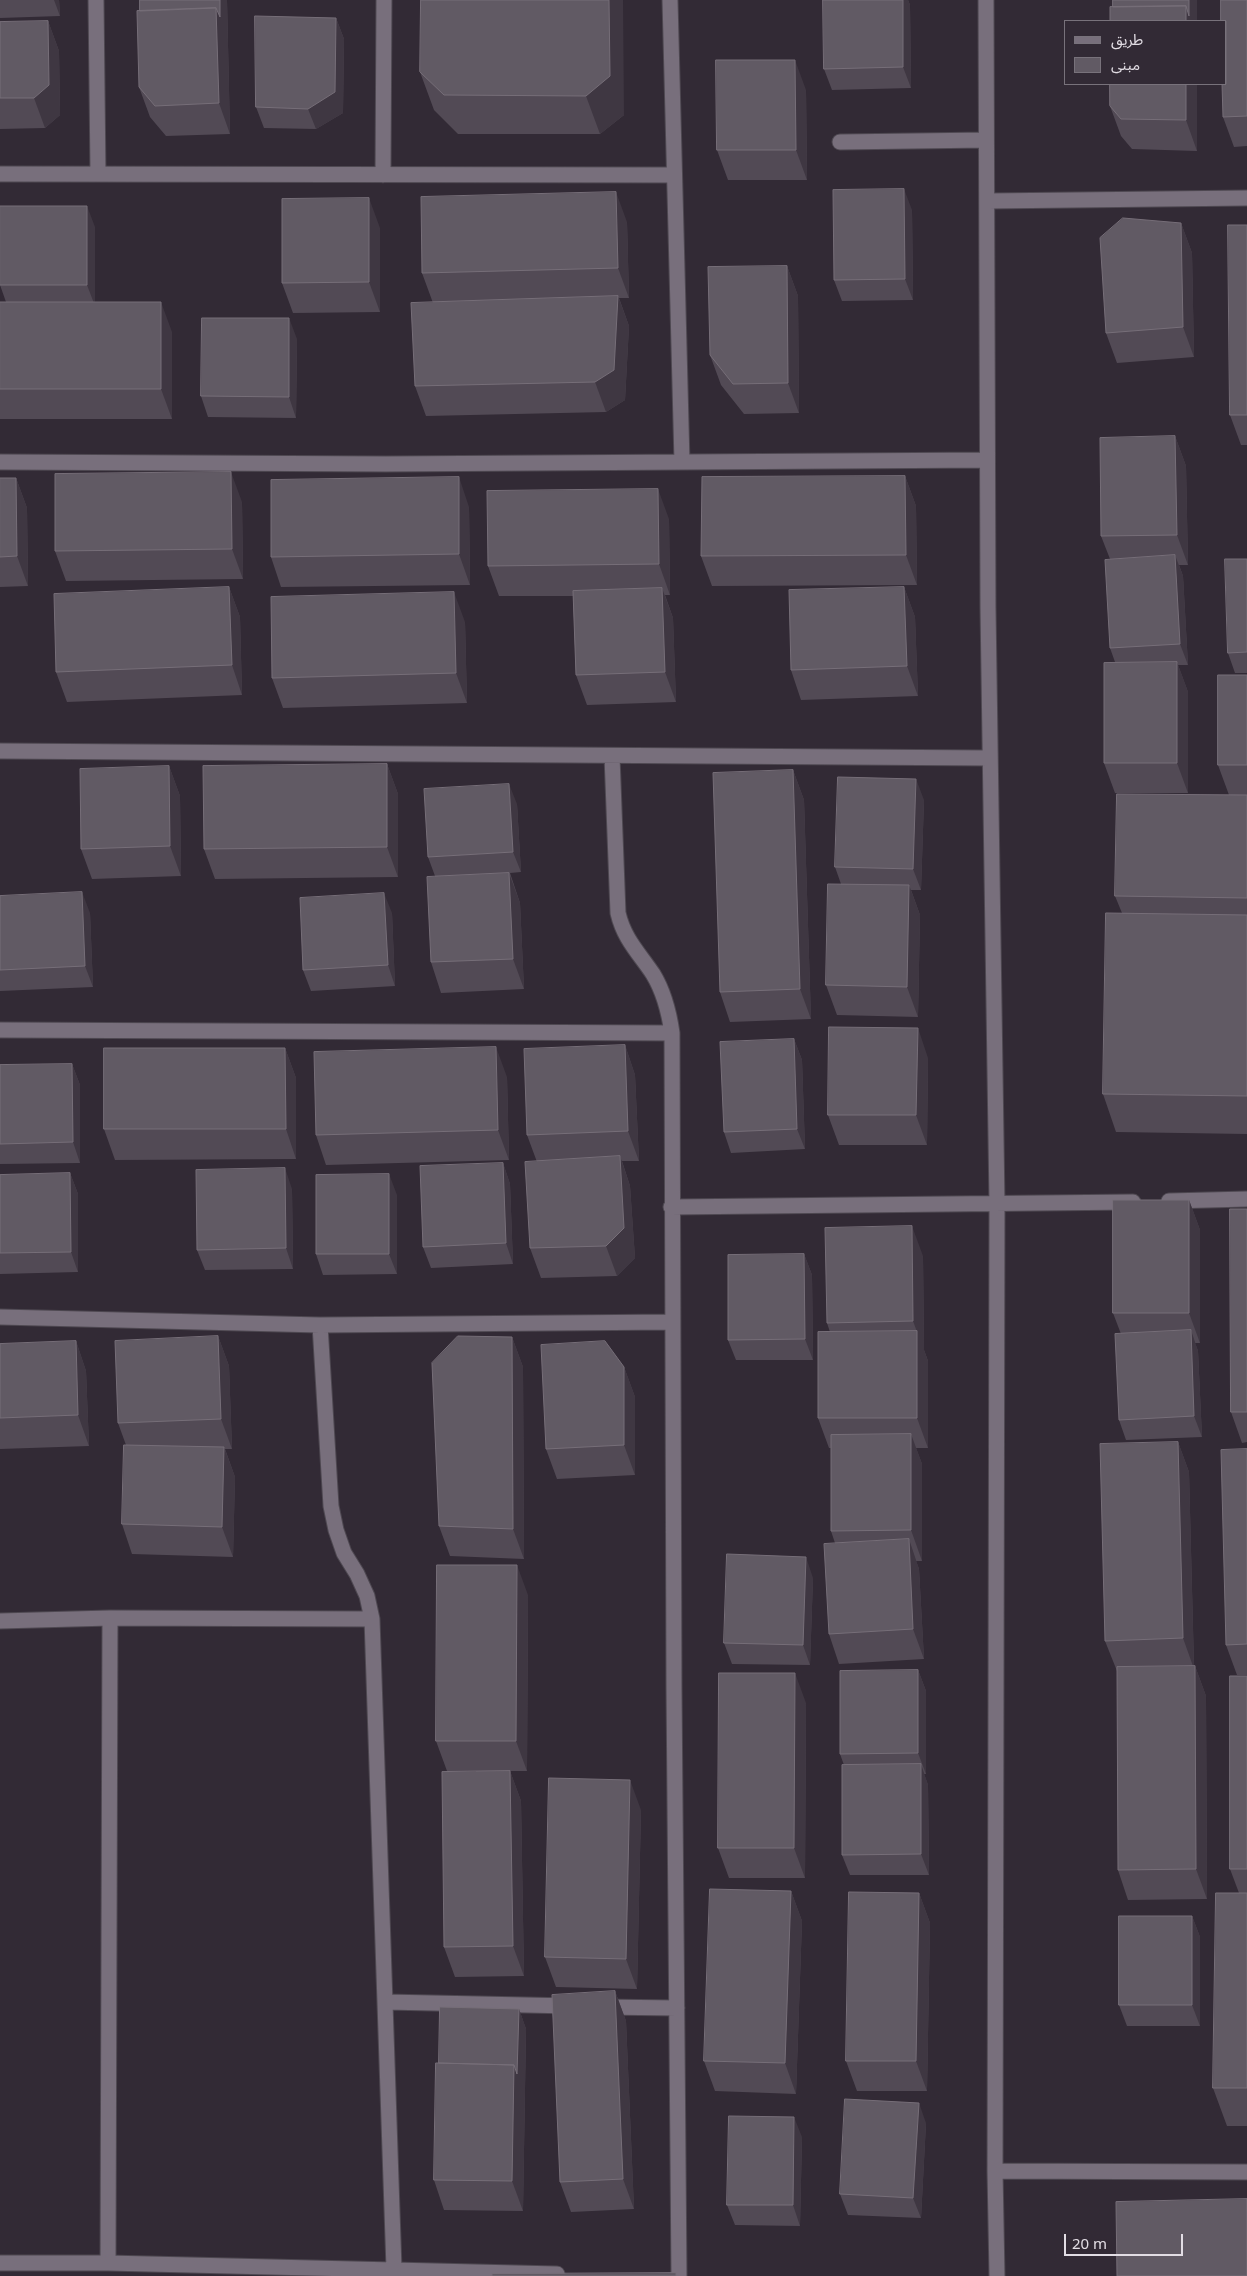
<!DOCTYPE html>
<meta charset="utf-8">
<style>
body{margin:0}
#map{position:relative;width:1247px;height:2276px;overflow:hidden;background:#322a35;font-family:"Noto Sans","Noto Sans Arabic",sans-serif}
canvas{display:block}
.legend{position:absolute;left:1064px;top:20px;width:162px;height:65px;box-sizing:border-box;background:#322a35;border:1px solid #78727b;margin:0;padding:6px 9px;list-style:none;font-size:15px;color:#e2dde4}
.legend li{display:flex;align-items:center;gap:10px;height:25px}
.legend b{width:25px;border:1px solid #78727b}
.scale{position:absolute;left:1064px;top:2234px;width:119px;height:22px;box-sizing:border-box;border:2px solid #e2dde4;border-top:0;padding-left:6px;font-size:15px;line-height:18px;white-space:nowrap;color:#e2dde4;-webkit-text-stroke:4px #322a35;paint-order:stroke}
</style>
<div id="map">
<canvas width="1247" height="2276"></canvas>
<ul class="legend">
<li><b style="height:6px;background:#786f7c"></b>طريق</li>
<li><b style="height:14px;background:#615a64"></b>مبنى</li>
</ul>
<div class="scale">20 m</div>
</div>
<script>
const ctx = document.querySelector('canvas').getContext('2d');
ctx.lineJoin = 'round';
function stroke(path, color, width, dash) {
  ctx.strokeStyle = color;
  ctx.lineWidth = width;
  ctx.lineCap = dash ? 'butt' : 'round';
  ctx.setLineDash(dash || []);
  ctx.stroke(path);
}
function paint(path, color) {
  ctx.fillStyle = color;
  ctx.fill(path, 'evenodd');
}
const minor = new Path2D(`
 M96,0L98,174
 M670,0L682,462
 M986,0L988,608L997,1204L995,2171L997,2276
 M840,142L986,140
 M0,174L674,175
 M383,175L384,0
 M988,201L1247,198
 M0,462L386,464L987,460
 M0,751L990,758
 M612,756L618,913C624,939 639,953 653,974C664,992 669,1012 672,1033L674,1687L679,2276
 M0,1030L672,1033
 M1169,1201L1247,1199
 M671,1207L1133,1202
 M0,1317L320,1325L672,1322
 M320,1325L331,1506L336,1530L344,1553L357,1574L367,1596L372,1619L394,2269
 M0,1621L110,1618L372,1619
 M386,2002L572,2006
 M602,2007L677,2008
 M995,2171L1247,2172
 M0,2263H108L557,2274
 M108,2263L110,1618`);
const wall = new Path2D(`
 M0,0H59L60,16L0,18Z
 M227,0L230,134L166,136L150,117L139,87Z
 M421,0L624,115L600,134H458L434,110L420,72Z
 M823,0H908L910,5L911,88L832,90L824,69Z
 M1247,0V146L1234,147L1223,117Z
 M336,18L344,39L343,113L316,129L264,128L256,107Z
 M48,21L59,51L60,115L45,128L0,129V22Z
 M1197,84V151L1132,149L1121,136L1110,106Z
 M806,90L807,180H728L717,150Z
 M912,210L913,300L842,301L834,280Z
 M627,222L629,298H619L629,326L625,400L606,412L426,416L415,386L433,303L422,273Z
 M1181,223L1192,253L1194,357L1117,363L1106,333Z
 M1247,225V445H1241L1230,415Z
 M95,227V302L172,332V419H0V302H6L0,285Z
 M380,228V312L293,313L282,283Z
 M787,266L798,296L799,413L744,414L721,385L710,355Z
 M297,339L296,418L208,417L201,396Z
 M1175,436L1186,466L1188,565H1179L1183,576L1188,665H1178L1188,692V793H1115L1104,763L1115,662L1110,648V559L1101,536Z
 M905,476L916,506L917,585L712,586L701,556Z
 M0,478H16L27,508L28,586L0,587Z
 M242,502L243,579L66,581L55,551Z
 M469,507L470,585L281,587L271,557Z
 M669,519L670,595H665L673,618L676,702L587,705L576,675L573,596H499L488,566Z
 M1247,559V673H1235L1228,653Z
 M229,587L240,617L242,695L67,702L56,672Z
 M904,587L915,617L918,696L801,700L791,670Z
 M465,622L467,703L283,708L272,678Z
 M1247,675V1134L1116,1132L1103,1094L1122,913L1115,896L1229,795L1218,765Z
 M387,764L398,794V877L215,879L204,849Z
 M169,766L180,796L181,876L92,879L81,849Z
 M793,770L804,800L811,1019L730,1022L720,992Z
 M924,800L921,890H911L920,915L918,1017L837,1015L826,985L841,884L835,867Z
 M517,804L521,872L510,873L520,903L524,989L441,993L431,962L435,876L428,857Z
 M0,896L90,913L93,987L0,991Z
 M392,913L395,986L311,991L303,970Z
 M794,1039L802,1060L805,1149L731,1153L724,1132Z
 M625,1045L635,1075L639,1161H622L630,1186L635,1258L617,1276L541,1278L530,1248L537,1162L527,1135Z
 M285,1048L296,1078V1159L115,1160L104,1129Z
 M928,1058L927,1145H839L828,1115Z
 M72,1064L80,1085V1163L0,1164V1065Z
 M507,1077L509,1160L326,1165L316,1135Z
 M503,1163L510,1184L513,1264L431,1268L423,1247Z
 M70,1173L78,1194V1272L0,1274V1175Z
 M292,1189L293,1269L205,1270L197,1250Z
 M397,1195V1274L323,1275L316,1254Z
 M1189,1200L1200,1230V1343H1195L1198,1351L1202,1437L1126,1440L1119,1420L1121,1334L1113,1313Z
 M1247,1209V1442L1242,1443L1231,1412Z
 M804,1254L812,1275L813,1360H736L728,1340Z
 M923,1256L924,1350L928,1361V1448H916L922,1464V1561H916L919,1569L924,1659L839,1664L829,1634L835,1543L831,1531V1448H829L818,1418L830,1332L827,1323Z
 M218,1336L229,1366L232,1449H225L235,1477L233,1557L132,1554L122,1524L126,1445L118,1423Z
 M512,1337L523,1367L524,1559L450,1556L439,1526Z
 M76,1341L86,1371L89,1446L0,1449V1344Z
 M624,1367L635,1397V1475L557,1479L546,1449Z
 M1178,1442L1189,1472L1194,1666H1195L1206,1696L1207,1899L1128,1900L1118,1870L1117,1671L1105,1641Z
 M1247,1449V1675H1237L1226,1645Z
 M813,1578L810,1665L732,1664L724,1643Z
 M528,1595L527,1771H510L521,1801L524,1976L455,1977L444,1947L476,1771H447L436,1741Z
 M918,1670L926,1691V1774H924L928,1785L929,1875H850L842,1855L844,1765L840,1754Z
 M1247,1676V2126H1227L1213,2088L1239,1893L1230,1869Z
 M806,1703L805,1878H729L718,1848Z
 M641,1810L637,1989L556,1987L545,1957Z
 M791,1891L802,1921L796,2094L715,2091L704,2061Z
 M919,1893L930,1923L927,2091H857L846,2061Z
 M1192,1916L1200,1937V2026H1127L1119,2005Z
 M615,1991L626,2021L634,2209L571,2212L560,2182Z
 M519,2009L526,2029L523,2211L444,2210L434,2180L439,2063Z
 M926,2123L921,2218L848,2215L840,2194Z
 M802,2137L800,2226L735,2225L727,2205Z`);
const shadedWall = new Path2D(`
 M54,0H59L60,16Z
 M220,0H227L230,134L219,103L216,8Z
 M609,0H623L624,115L600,134L586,96Z
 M903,0H908L910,5L911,88L903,67Z
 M1189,0H1197V21H1186V6Z
 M336,18L344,39L343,113L316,129L308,109Z
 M48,21L59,51L60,115L45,128L34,98Z
 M795,60L806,90L807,180L796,150Z
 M1186,84H1197V151L1186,120Z
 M904,189L912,210L913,300L905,279Z
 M616,192L627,222L629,298L618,268Z
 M369,198L380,228V312L369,282Z
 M87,206L95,227V306L87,285Z
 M1181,223L1192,253L1194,357L1183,327Z
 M787,266L798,296L799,413L788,383Z
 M618,296L629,326L625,400L606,412L595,382Z
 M161,302L172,332V419L161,389Z
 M289,318L297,339L296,418L289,397Z
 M1175,436L1186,466L1188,565L1177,535Z
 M231,472L242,502L243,579L232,549Z
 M905,476L916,506L917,585L906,555Z
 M459,477L469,507L470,585L459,554Z
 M16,478L27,508L28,586L17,556Z
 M658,489L669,519L670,595L659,564Z
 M1175,555L1183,576L1188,665L1180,644Z
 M229,587L240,617L242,695L232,665Z
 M904,587L915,617L918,696L907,666Z
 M662,588L673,618L676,702L665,672Z
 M454,592L465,622L467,703L456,673Z
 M1177,662L1188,692V793L1177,763Z
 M387,764L398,794V877L387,847Z
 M169,766L180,796L181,876L170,846Z
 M793,770L804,800L811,1019L800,989Z
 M916,779L924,800L921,890L913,869Z
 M509,784L517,804L521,872L513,852Z
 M509,873L520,903L524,989L513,959Z
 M909,885L920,915L918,1017L907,987Z
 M82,892L90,913L93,987L85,966Z
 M384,893L392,913L395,986L388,965Z
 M918,1028L928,1058L927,1145L916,1115Z
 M794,1039L802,1060L805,1149L797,1129Z
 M625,1045L635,1075L639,1161L628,1131Z
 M496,1047L507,1077L509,1160L498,1130Z
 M285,1048L296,1078V1159L286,1129Z
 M72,1064L80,1085V1163L73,1142Z
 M620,1156L630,1186L635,1258L617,1276L606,1246Z
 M503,1163L510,1184L513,1264L506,1243Z
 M285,1168L292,1189L293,1269L286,1248Z
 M70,1173L78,1194V1272L71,1252Z
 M389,1174L397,1195V1274L389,1254Z
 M1189,1200L1200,1230V1343L1189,1313Z
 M912,1226L923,1256L924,1350L928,1361V1448L917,1418V1332L913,1321Z
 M804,1254L812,1275L813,1360L805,1339Z
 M1191,1330L1198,1351L1202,1437L1194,1416Z
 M218,1336L229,1366L232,1449L221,1419Z
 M512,1337L523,1367L524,1559L513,1529Z
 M76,1341L86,1371L89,1446L78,1415Z
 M624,1367L635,1397V1475L624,1445Z
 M911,1434L922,1464V1561L911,1530Z
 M1178,1442L1189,1472L1194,1669L1183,1638Z
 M224,1447L235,1477L233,1557L222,1527Z
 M909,1539L919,1569L924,1659L913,1629Z
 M806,1557L813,1578L810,1665L803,1645Z
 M517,1565L528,1595L527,1771L516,1741Z
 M1195,1666L1206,1696L1207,1899L1196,1869Z
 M918,1670L926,1691V1774L918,1753Z
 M795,1673L806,1703L805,1878L794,1848Z
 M921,1764L928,1785L929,1875L921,1854Z
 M510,1771L521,1801L524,1976L513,1946Z
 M630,1780L641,1810L637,1989L626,1959Z
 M791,1891L802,1921L796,2094L785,2063Z
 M919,1893L930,1923L927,2091L916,2061Z
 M1192,1916L1200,1937V2026L1192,2005Z
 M615,1991L626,2021L634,2209L623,2179Z
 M519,2009L526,2029L523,2211L512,2181L514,2065Z
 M919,2103L926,2123L921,2218L913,2198Z
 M794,2117L802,2137L800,2226L793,2205Z`);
const building = new Path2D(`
 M140,0H220V17L216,8L140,11Z
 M421,0H609L610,76L586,96L444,95L420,72Z
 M823,0H903V67L824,69Z
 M1113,0H1189V16L1186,6L1113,7Z
 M1221,0H1247V116L1223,117L1222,84H1226V21H1221Z
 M1186,6V21H1110V7Z
 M216,8L219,103L155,106L139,87L137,11Z
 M255,16L336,18L335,92L308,109L256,107Z
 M48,21L49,85L34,98H0V22Z
 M716,60H795L796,150H717Z
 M1110,84H1186V120L1121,119L1110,106Z
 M904,189L905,279L834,280L833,190Z
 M616,192L618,268L422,273L421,197Z
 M369,198V282L282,283V199Z
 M0,206H87V285H0Z
 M1123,218L1181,223L1183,327L1106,333L1100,238Z
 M1228,225H1247V415H1230Z
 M787,266L788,383L733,384L710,355L708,267Z
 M618,296L614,370L595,382L415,386L411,303Z
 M0,302H161V389H0Z
 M202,318H289V397L201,396Z
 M1175,436L1177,535L1101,536L1100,438Z
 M231,472L232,549L55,551V474Z
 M905,476L906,555L701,556L702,477Z
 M459,477V554L271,557V480Z
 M0,478H16L17,556L0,557Z
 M658,489L659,564L488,566L487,491Z
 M1175,555L1180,644L1110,648L1105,560Z
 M1225,559H1247V652L1228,653Z
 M229,587L232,665L56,672L54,594Z
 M904,587L907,666L791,670L789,590Z
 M662,588L665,672L576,675L573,591Z
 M454,592L456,673L272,678L271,597Z
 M1177,662V763H1104V663Z
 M1218,675H1247V765H1218Z
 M387,764V847L204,849L203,766Z
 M169,766L170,846L81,849L80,769Z
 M793,770L800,989L720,992L713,773Z
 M838,777L916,779L913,869L835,867Z
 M509,784L513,852L428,857L424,789Z
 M1117,794L1247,795V898L1115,896Z
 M509,873L513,959L431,962L427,877Z
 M828,884L909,885L907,987L826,985Z
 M82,892L85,966L0,970V896Z
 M384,893L388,965L303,970L300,898Z
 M1106,913L1247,915V1096L1103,1094Z
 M829,1027L918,1028L916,1115H828Z
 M794,1039L797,1129L724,1132L720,1042Z
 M625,1045L628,1131L527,1135L524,1049Z
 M496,1047L498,1130L316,1135L314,1052Z
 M104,1048H285L286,1129H104Z
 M72,1064L73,1142L0,1144V1065Z
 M620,1156L624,1228L606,1246L530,1248L525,1162Z
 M503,1163L506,1243L423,1247L420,1166Z
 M285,1168L286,1248L197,1250L196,1170Z
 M70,1173L71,1252L0,1253V1175Z
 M389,1174V1254H316V1175Z
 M1113,1200H1189V1313H1113Z
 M1230,1209H1247V1412H1231Z
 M912,1226L913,1321L827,1323L825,1228Z
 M804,1254L805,1339L728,1340V1255Z
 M1191,1330L1194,1416L1119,1420L1115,1334Z
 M917,1331V1418H818V1332Z
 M218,1336L221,1419L118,1423L115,1341Z
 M458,1336L512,1337L513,1529L439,1526L432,1363Z
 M76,1341L78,1415L0,1418V1344Z
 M605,1341L624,1367V1445L546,1449L541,1345Z
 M911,1434V1530L831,1531V1435Z
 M1178,1442L1183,1638L1105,1641L1100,1444Z
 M124,1445L224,1447L222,1527L122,1524Z
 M1247,1449V1644L1226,1645L1221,1450Z
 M909,1539L913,1629L829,1634L824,1544Z
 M727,1554L806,1557L803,1645L724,1643Z
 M437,1565H517L516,1741H436Z
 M1195,1666L1196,1869L1118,1870L1117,1667Z
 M918,1670V1753L840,1754V1671Z
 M719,1673H795L794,1848H718Z
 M1230,1676H1247V1869H1230Z
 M921,1764V1854L842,1855V1765Z
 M510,1771L513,1946L444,1947L442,1772Z
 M549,1778L630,1780L626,1959L545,1957Z
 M710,1889L791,1891L785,2063L704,2061Z
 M849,1892L919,1893L916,2061H846Z
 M1216,1893H1247V2088H1213Z
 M1119,1916H1192V2005H1119Z
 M615,1991L623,2179L560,2182L552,1995Z
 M440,2007L519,2009L517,2074L514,2065L439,2063Z
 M436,2063L514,2065L512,2181L434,2180Z
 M845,2099L919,2103L913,2198L840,2194Z
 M729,2116L794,2117L793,2205H727Z
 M1247,2199V2276H1117L1116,2202Z
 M676,2273V2276H492V2274Z`);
stroke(minor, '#4e4851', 17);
stroke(minor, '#786f7c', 15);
paint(wall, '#524a55');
paint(shadedWall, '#3f3742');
paint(building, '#615a64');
stroke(building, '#766e78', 1);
</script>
